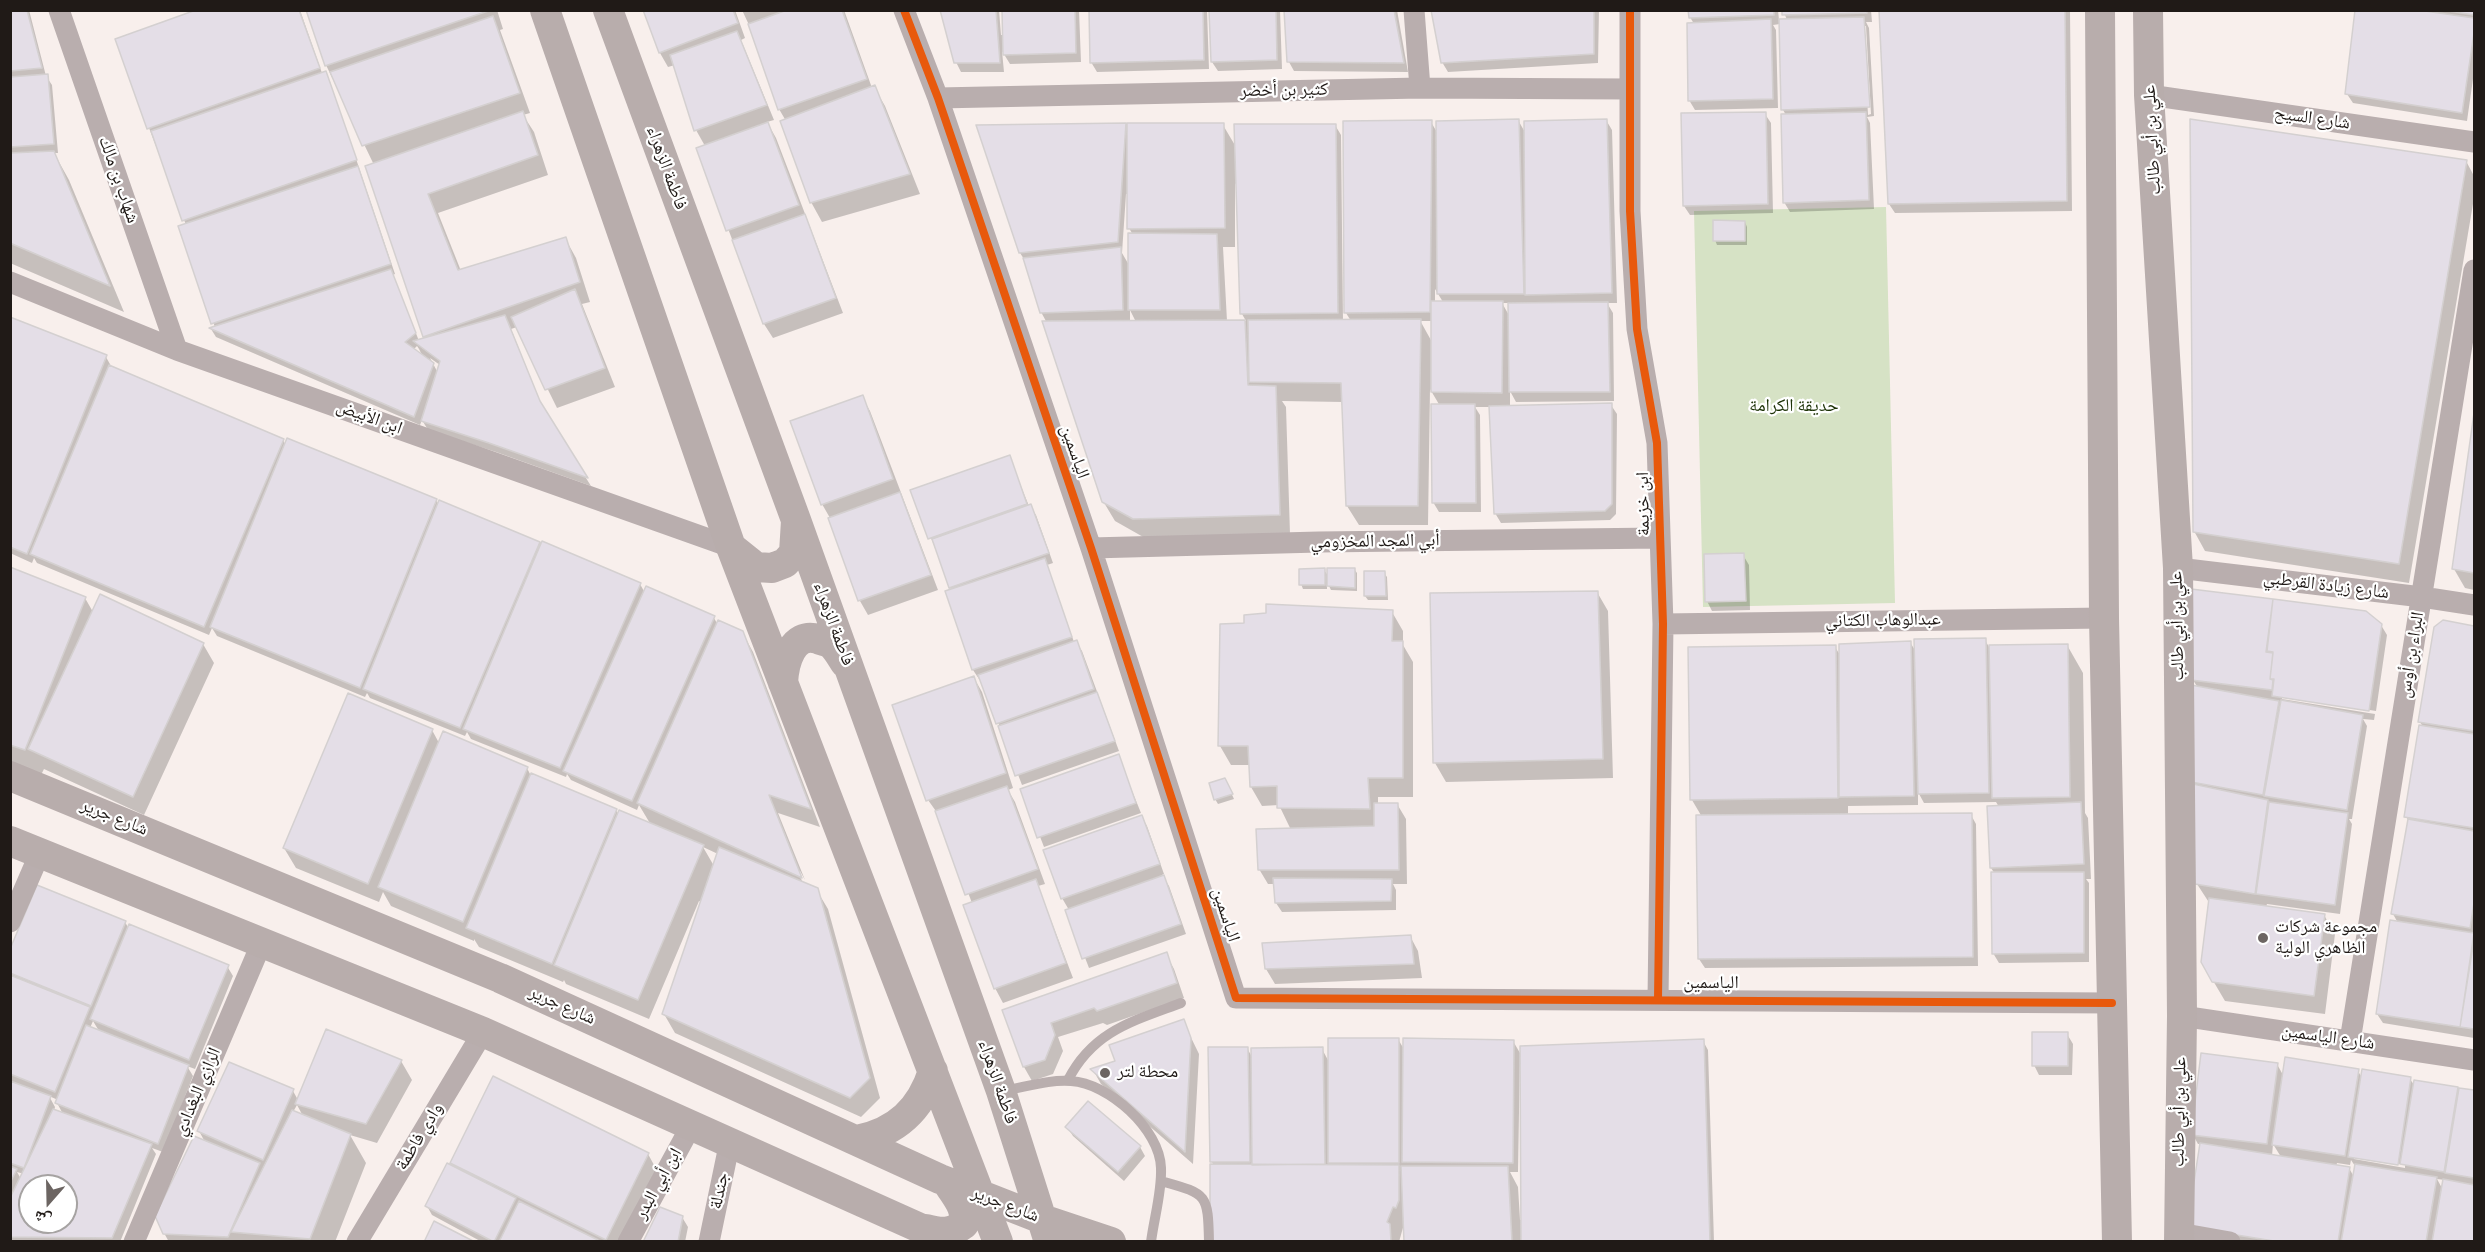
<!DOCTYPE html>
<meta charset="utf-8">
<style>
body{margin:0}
#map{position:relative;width:2485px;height:1252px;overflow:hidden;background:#f8efec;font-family:"Titillium Web","Noto Naskh Arabic",sans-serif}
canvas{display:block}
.frame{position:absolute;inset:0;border:12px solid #201a17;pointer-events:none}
.north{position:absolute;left:18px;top:1174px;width:60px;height:60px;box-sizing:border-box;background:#fff;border:2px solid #a6a3a2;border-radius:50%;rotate:200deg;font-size:16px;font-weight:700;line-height:24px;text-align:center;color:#201a17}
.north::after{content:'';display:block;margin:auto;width:21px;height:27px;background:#6c6562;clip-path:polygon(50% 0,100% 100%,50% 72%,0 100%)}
</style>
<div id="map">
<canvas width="2485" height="1252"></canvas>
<div class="frame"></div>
<div class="north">ش</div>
</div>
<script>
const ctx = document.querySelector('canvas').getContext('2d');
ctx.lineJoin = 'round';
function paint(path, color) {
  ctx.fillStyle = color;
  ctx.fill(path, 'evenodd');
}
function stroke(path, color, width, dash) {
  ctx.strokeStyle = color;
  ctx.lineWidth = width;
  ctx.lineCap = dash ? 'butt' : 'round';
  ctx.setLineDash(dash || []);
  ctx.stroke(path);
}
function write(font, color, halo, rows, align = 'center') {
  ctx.font = font + ' "Titillium Web","Noto Naskh Arabic",sans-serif';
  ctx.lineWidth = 4.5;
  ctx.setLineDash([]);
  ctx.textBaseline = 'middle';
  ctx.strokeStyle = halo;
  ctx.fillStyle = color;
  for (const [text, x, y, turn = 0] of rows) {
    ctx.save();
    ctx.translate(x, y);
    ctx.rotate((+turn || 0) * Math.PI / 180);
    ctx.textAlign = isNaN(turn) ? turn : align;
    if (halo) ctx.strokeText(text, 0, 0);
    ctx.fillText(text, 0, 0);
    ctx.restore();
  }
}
const green = new Path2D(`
 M1886,207L1895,603L1703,607L1694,211Z`);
const shadow = new Path2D(`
 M10,10H29L46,76L52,85L58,153H54L69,180L124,312L10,263Z
 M201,10H300L322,73L325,72L330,82L395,274L393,275L419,341L426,339L374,165L326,65L307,10H497L503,29L500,30L530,113L523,115L534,132L548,175L438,213L461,271L565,238L576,258L590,302L582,304L615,387L557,408L517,327L511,329L544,411L591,486L496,452L428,430L422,420L420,425L216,337L211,329L215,328L186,225L149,128ZM417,346L419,349L423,357L413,350ZM430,358L440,365L438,373Z
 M644,10H735L745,38L741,40L774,120L767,122L776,138L843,313L773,338L764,324L698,149L705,146L696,130L675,65L668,67L660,53Z
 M742,10H844L872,88L874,87L885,106L920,194L822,222L811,202L786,121L779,109L749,25Z
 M941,10H999L1001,35H1004L1003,10H1079L1081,62L1010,64L1002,51L1004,72H961L956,62Z
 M1090,10H1207L1209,69L1097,72L1091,62Z
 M1210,10H1280L1282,69L1218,71L1212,62Z
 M1286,10H1397L1408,72L1294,71L1289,62Z
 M1433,10H1599L1598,63L1448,72L1442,62Z
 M1690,10H1778L1779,20H1787L1783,10H1871L1872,22H1866L1869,28L1874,116L1867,117L1870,123L1874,209L1790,212L1784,202L1786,115L1783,110L1780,24L1773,25L1776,30L1778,108L1695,110L1689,100L1694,24L1690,17ZM1863,26H1866L1871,114L1868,115Z
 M1881,10H2070L2072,211L1895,213L1889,204Z
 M2356,10H2474V72L2467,121L2353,103L2347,94Z
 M1765,114L1771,123L1773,213L1690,215L1684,206Z
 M1518,120L1526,134L1606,120L1612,130L1617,303H1607L1613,313L1614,401L1516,402L1510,391V407L1611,405L1617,414L1616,514L1610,520L1501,523L1495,513L1490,407H1475L1480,415L1481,512H1439L1433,502L1440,406L1430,389L1428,525H1359L1347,506L1343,402L1282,401L1286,407L1290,534L1145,538L1115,521L1103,501L1047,323L1041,312L1026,262L1020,253L1125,125L1128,131L1223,125L1236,147L1335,125L1341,135L1343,321H1351L1346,313L1431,122L1438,134ZM1237,183L1242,314L1246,321H1227L1223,247H1235V184ZM1126,194H1129V228L1133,235L1129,265L1122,253ZM1435,289L1443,302H1435ZM1502,303H1510V317ZM1130,310L1136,322H1130ZM1420,321H1432V342L1422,324Z
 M2466,161L2474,176V198L2409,583L2205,551L2194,531Z
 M1745,222L1747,227V245H1717L1715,240Z
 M10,319L106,357L111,366L283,440L286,446L436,500L439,505L640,584L645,593L714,618L718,625L742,632L753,652L820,827L778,813L805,880L800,871L797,872L804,884L816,889L828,909L880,1098L861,1117L675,1033L664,1014L701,902L699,901L649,1019L566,984L564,980L563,982L479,947L474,939V941L391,906L383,892L379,902L296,868L284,848L432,730L439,743L527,768L530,774L616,810L618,814L651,825L639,805L637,810L571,780L567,774L566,777L471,739L467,732L465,736L370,698L367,693L365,697L217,636L212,628L209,635L37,563L34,558L32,563L10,553ZM703,847L718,854L714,866Z
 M862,397L870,411L938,590L868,615L860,601L830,518L822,504Z
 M2474,423V590L2465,588L2454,569Z
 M1009,457L1029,506L1036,515L1053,563L1047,565L1074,642H1076L1082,651L1119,751L1022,785L981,678L979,679L973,670L952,590L912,491Z
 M1743,555L1749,565L1750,610L1712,611L1707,601Z
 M10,568L85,598L93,612L203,644L214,663L144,815L44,769L40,777L10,765Z
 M1354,569L1357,573V591L1331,590L1327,582V589H1303L1301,584L1324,570L1329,577Z
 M1384,573L1387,577L1388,600H1368L1365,596Z
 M1597,592L1608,611L1613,778L1446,782L1435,763L1432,594Z
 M2272,600L2274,605L2381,625L2387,635L2376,711L2282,696V699L2375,714L2374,720L2363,719L2367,726L2352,819H2349L2352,824L2340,914L2267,904L2266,907L2324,915L2335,934L2325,1014L2225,1001L2202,962L2210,904L2197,884L2193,781L2198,688L2193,680Z
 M1392,612L1403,631V645L1413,662V797H1378V804H1397L1406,819L1407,884H1393L1396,890V910L1282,912L1276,903L1275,884H1268L1259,869L1291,830L1279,805L1262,806L1251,787L1250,765H1231L1220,746L1221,625Z
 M2443,622L2474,628V1038L2383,1023L2377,1014L2398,923L2393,914L2409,822L2406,816L2423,727L2420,722Z
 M1985,640L1989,647L2067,645L2083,673L2085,813L2088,818L2091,879H2086L2089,883V962L1999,963L1993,953L1995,874L1991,868L1999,807L1996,802L1924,803L1918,792V805L1848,806V816L1971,815L1976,824L1978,966L1705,968L1699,959L1702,817L1692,800L1835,647L1840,655L1910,642L1916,652Z
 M974,678L982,692L1013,788L1008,790L1015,802L1045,884L1038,886L1073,978L1003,1003L995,988L972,903L938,814L928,800Z
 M1118,756L1141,813L1044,847L1022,790Z
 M1227,784L1234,799L1218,804L1215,799Z
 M1142,817L1147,826L1164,874L1162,875L1169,886L1186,934L1089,968L1067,911L1069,910L1062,898Z
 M125,922L129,929L227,966L233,976L195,1069L187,1066L193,1076L163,1152L152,1148L156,1154L120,1242H10V953ZM93,1021L99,1031L90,1028ZM49,1096L58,1100L57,1103L63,1114L54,1111L55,1107ZM17,1172L24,1174L21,1179ZM30,1186H66V1222H30Z
 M1410,936L1418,951L1422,978L1275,984L1266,969Z
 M1166,954L1174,969L1184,998L1107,1025L1103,1023L1058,1037L1063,1051L1053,1074L1032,1081L1024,1067L1004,1011Z
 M1183,1021L1199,1054L1193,1164L1101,1084L1093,1070L1117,1062Z
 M2067,1034L2073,1044L2072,1075H2039L2034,1065Z
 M1398,1039L1405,1051L1513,1041L1520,1053L1518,1172H1510L1518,1187L1520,1220H1523L1703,1041L1708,1050L1714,1242H1405L1404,1224L1399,1242H1212L1214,1166L1212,1162L1247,1048L1252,1057L1322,1049L1329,1062Z
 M401,1061L412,1080L377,1143L350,1135L366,1163L335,1242H169L164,1233L205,1142L199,1131L293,1091L298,1100ZM297,1105L303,1116L293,1112Z
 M2277,1064L2284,1077L2358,1071L2362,1078L2410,1079L2414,1085L2457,1089L2459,1093L2460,1089L2474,1091V1242H2228L2201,1144H2198L2193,1135ZM2273,1144L2281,1157L2272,1156ZM2354,1156L2405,1165V1168L2354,1159ZM2351,1160L2355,1166L2354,1177L2349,1168L2336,1166L2337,1163L2350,1165ZM2437,1179L2445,1180L2443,1190Z
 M1067,1127L1140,1147L1145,1156L1124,1181L1073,1136Z
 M648,1154L659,1174L626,1242H482L432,1215L427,1206L455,1169L452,1163Z
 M682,1217L688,1227L685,1242H644Z`);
const building = new Path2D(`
 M10,10H27L42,68L10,71Z
 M196,10H299L320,68L147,129L115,39Z
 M306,10H491L325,66Z
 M643,10H733L738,23L659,53Z
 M787,10H842L867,79L778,110L748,24Z
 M940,10H996L1000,63H954Z
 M1002,10H1075L1076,53L1003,55Z
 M1089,10H1203L1204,60L1090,63Z
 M1209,10H1276L1277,60L1211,62Z
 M1284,10H1394L1404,63L1287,62Z
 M1431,10H1594V54L1441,63Z
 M1688,10H1774V15L1689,18Z
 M1782,10H1867V13L1782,15Z
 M1879,10H2065L2067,201L1888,204Z
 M2355,10H2418L2474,18V33L2462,113L2345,94Z
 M2443,10H2474V15Z
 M493,16L520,93L362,146L330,72Z
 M1864,17L1870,107L1781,110L1779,19Z
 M1771,19L1773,99L1688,101L1687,23Z
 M737,31L767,105L694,131L670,55Z
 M326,71L357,160L182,221L151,131Z
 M48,74L54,144L10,147V77Z
 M875,85L910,174L810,203L780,121Z
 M523,111L538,155L428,194L458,270L566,237L580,282L423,337L365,166Z
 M1766,112L1768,204L1683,206L1681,113Z
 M1866,112L1869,200L1783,203L1781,114Z
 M1519,119L1524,294H1437L1436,121Z
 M1607,119L1612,293L1525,295L1524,121Z
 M2190,119L2467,160L2399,564L2193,532Z
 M1432,120L1430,312L1344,313L1343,121Z
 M768,122L799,205L726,231L696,148Z
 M1126,123L1118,242L1019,253L976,125Z
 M1127,123H1224L1225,228L1127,229Z
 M1234,124H1336L1338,313L1240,314Z
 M54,151L110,286L10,243V153Z
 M358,166L391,264L211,324L178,226Z
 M805,214L836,298L763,324L732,240Z
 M1713,220L1745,221V241H1713Z
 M1128,233L1217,234L1220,310H1128Z
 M1121,247L1123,310L1040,313L1023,258Z
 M391,269L416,333L405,342L434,363L414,417L209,328Z
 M575,289L605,368L545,390L511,317Z
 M1431,301H1503L1502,393L1431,392Z
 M1608,302L1610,392H1509L1508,303Z
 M505,315L540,401L588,478L489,443L421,421L440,361L413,341Z
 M10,317L107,355L27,554L10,547Z
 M1421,319L1418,506H1346L1341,383L1249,382L1248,320Z
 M1245,320L1248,385L1276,386L1280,515L1133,519L1102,502L1042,321Z
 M109,365L284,439L204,627L30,554Z
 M863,395L893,479L821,505L790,421Z
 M1612,403V504L1605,511L1494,514L1489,406Z
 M1431,404H1475L1476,503H1432Z
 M2474,413V573L2452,569Z
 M287,438L437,499L360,688L210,627Z
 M1010,455L1027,504L928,539L910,490Z
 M900,492L931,575L858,601L828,518Z
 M439,500L540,542L460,728L363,689Z
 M1031,504L1049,553L949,588L932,539Z
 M542,541L641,583L560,768L463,729Z
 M1744,553L1746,601L1705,602L1704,554Z
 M1045,558L1072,637L972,670L945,591Z
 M10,567L86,597L25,750L10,745Z
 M1325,568V585H1299V569Z
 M1327,568H1355V588L1327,586Z
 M1364,571H1385L1386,596H1364Z
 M646,586L715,616L632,801L563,771Z
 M2191,589L2273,599L2266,652L2273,653L2270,679L2273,680L2272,690L2191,680Z
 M1598,591L1603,759L1433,763L1430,593Z
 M100,594L204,643L133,797L28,749Z
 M2273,599L2366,611L2382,624L2369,711L2272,696L2274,679H2270L2273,652L2267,651Z
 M1266,604L1393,610L1392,641H1403V778H1368L1370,809L1277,808V786L1250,787L1248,746H1218L1220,624L1244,623V615L1266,613Z
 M718,620L743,631L811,809L769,795L802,878L637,803Z
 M2443,620L2474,626V731L2418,722L2434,627Z
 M1986,638L1989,793L1918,794L1914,639Z
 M1077,640L1094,689L996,724L978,675Z
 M1911,641L1914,796L1839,797V644Z
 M2068,644L2070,797L1992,798L1989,645Z
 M1836,645L1838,798L1690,800L1688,647Z
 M974,676L1006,773L926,801L892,705Z
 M2191,685L2279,701L2263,795L2191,782Z
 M1097,692L1115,741L1015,776L998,726Z
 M348,693L433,729L368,884L283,848Z
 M2281,700L2363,715L2347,810L2264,796Z
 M2419,725L2474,734V828L2404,817Z
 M443,731L528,767L463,922L378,887Z
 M1119,754L1136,803L1037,838L1020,789Z
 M531,773L617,809L552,964L466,928Z
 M1225,778L1233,794L1214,800L1209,783Z
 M2193,784L2268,800L2255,894L2195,884Z
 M1007,786L1038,869L965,895L935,811Z
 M2081,802L2084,864L1990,868L1987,806Z
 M2269,802L2348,813L2335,905L2256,894Z
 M1374,803H1398L1399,870H1258L1256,829L1374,826Z
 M619,810L704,845L638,1000L554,965Z
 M1972,813L1973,957L1698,959L1696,815Z
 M1142,815L1160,864L1061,899L1043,850Z
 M2408,819L2474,831V903L2470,928L2391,914Z
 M719,847L818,888L870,1078L850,1098L662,1014Z
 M1991,872H2084V953L1992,954Z
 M1164,875L1181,924L1082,959L1065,910Z
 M1273,878L1392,879L1391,901L1275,903Z
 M1036,879L1066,963L994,989L963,905Z
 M37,885L126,921L91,1006L10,973V949Z
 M2209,898L2325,914L2314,996L2212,982L2201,962Z
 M2390,920L2474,933L2460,1027L2376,1014Z
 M129,924L229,965L189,1060L90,1019Z
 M1411,935L1414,964L1265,969L1262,943Z
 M2474,940V1029L2460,1027Z
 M1167,952L1177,983L1097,1011L1094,1008L1051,1023L1055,1035L1045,1060L1023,1067L1002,1010Z
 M10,975L90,1007L55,1092L10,1074Z
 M1184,1019L1191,1038L1185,1152L1090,1069L1115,1061L1109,1045Z
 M86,1025L189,1065L158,1144L55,1103Z
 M326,1029L402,1060L366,1124L295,1104Z
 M2032,1032H2068V1066H2032Z
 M1328,1038H1399V1163H1328Z
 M1403,1038L1514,1040L1513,1163L1402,1162Z
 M1704,1039L1710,1242H1521L1520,1046Z
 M1208,1047H1248L1250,1162H1210Z
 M1323,1047L1325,1164L1252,1165L1251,1048Z
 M2201,1053L2278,1063L2267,1144L2191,1135Z
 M2285,1057L2359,1069L2345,1156L2272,1145Z
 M229,1062L294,1089L263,1160L197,1131Z
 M2362,1069L2411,1077L2398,1165L2348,1157Z
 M493,1076L649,1153L606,1240L450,1163Z
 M2414,1080L2458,1087L2444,1172L2400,1164Z
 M10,1081L51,1096L24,1168L10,1163Z
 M2459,1088L2474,1090V1178L2445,1173Z
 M1088,1101L1141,1146L1118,1172L1065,1127Z
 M53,1109L152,1144L112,1238L10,1237V1198ZM30,1186H66V1222H30Z
 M292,1110L351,1134L310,1239L231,1232Z
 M194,1136L260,1163L228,1237L163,1234L155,1216Z
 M2200,1143L2350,1167L2338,1242H2280L2187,1227Z
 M447,1163L516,1198L494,1242L425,1206Z
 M1210,1164L1399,1165V1200L1396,1208L1393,1207L1387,1222L1390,1224L1391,1242H1210Z
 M2355,1164L2437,1177L2426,1242H2341Z
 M10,1166L17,1169L10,1183Z
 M1401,1166H1508L1512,1242H1404Z
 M2443,1179L2474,1185V1242H2432Z
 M519,1201L598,1240V1242H499Z
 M660,1207L683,1216L678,1242H643Z
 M434,1221L475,1242H424Z`);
const service = new Path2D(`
 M1068,1080C1093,1031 1133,1021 1181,1003
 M1002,1091C1023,1088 1049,1079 1071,1081C1108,1083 1160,1129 1161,1168C1162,1192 1154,1218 1151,1242
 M1161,1181C1207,1194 1208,1193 1209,1242`);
const minor = new Path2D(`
 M59,10L177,350
 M904,10L938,98L1091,548L1236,998L2112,1003
 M1414,10L1420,88
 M1630,10V211L1637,329L1657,443L1663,624L1658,999
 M2149,95L2474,142
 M938,98L1420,88L1629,89
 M10,282L177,350L731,547
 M1091,548L1319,542L1659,538
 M2178,568L2422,597L2474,605
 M1663,624L2104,618
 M10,922L40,853
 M2182,1016L2474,1060
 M2350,1041L2474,270
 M2179,1233L2230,1242
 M134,1242L262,942
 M357,1242L483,1032
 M628,1242L691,1126
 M709,1242L730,1141`);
const secondary = new Path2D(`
 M545,10L731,547L998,1242
 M608,10L796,520L1001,1091L1049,1242
 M2100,10L2104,618L2117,1242
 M2148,10L2149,95L2178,568L2182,1016L2179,1242
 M731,547L756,567L772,568L785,563L794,553L796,521
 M783,683C784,663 792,631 818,639C822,641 828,642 831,644C837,649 841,657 845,663
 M10,776L500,978L940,1179L1042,1219L1111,1242
 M10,841L483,1032L951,1242
 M857,1140C897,1132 921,1109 933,1071
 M926,1229C941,1233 951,1234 964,1224C967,1207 955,1196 947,1182`);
const cycleway = new Path2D(`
 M904,10L938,98L1091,548L1236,998L2112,1003
 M1630,10V211L1637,329L1657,443L1663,624L1658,999`);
const markers = [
 [2263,938,6,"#6c6562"],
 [1105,1073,6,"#6c6562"]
];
const streetNames = [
 ["كثير بن أخضر",1284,91,-1],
 ["شارع السيح",2312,119,8],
 ["علي بن أبي طالب",2153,140,-93],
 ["فاطمة الزهراء",666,168,70],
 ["شهاب بن مالك",118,180,71],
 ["ابن الأبيض",369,418,20],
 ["الياسمين",1074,452,71],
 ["ابن خزيمة",1644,504,-91],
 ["أبي المجد المخزومي",1375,542,-1],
 ["شارع زيادة القرطبي",2326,586,7],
 ["عبدالوهاب الكتاني",1883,621,-1],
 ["فاطمة الزهراء",833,624,70],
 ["علي بن أبي طالب",2178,626,-91],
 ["البراء بن أوس",2412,655,-81],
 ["شارع جرير",114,818,22],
 ["الياسمين",1225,915,72],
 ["الياسمين",1711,984],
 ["شارع جرير",562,1006,24],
 ["شارع الياسمين",2328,1038,8],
 ["فاطمة الزهراء",997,1082,71],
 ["الرازي البغدادي",198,1092,-67],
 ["علي بن أبي طالب",2180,1112,-89],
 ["وادي فاطمة",420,1137,-59],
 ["ابن أبي البدر",659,1184,-61],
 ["جندلة",720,1191,-78],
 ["شارع جرير",1005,1205,21]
];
const parkNames = [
 ["حديقة الكرامة",1794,407]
];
const poiNames = [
 ["مجموعة شركات",2275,928],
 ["الظاهري الولية",2275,949],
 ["محطة لتر",1117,1073]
];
paint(green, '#d6e2c5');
paint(shadow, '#0003');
paint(building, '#e4dee7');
stroke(building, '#d4d0d0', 1.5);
stroke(service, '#b9aeae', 10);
stroke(minor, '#b9aeae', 21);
stroke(secondary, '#b8adac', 30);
stroke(cycleway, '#e8590c', 8);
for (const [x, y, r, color] of markers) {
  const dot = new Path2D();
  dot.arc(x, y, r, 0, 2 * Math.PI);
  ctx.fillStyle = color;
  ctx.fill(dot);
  stroke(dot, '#fff', 2);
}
write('18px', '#201a17', '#fff', streetNames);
write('18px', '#1c3206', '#fff', parkNames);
write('18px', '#201a17', '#fff', poiNames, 'left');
</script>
